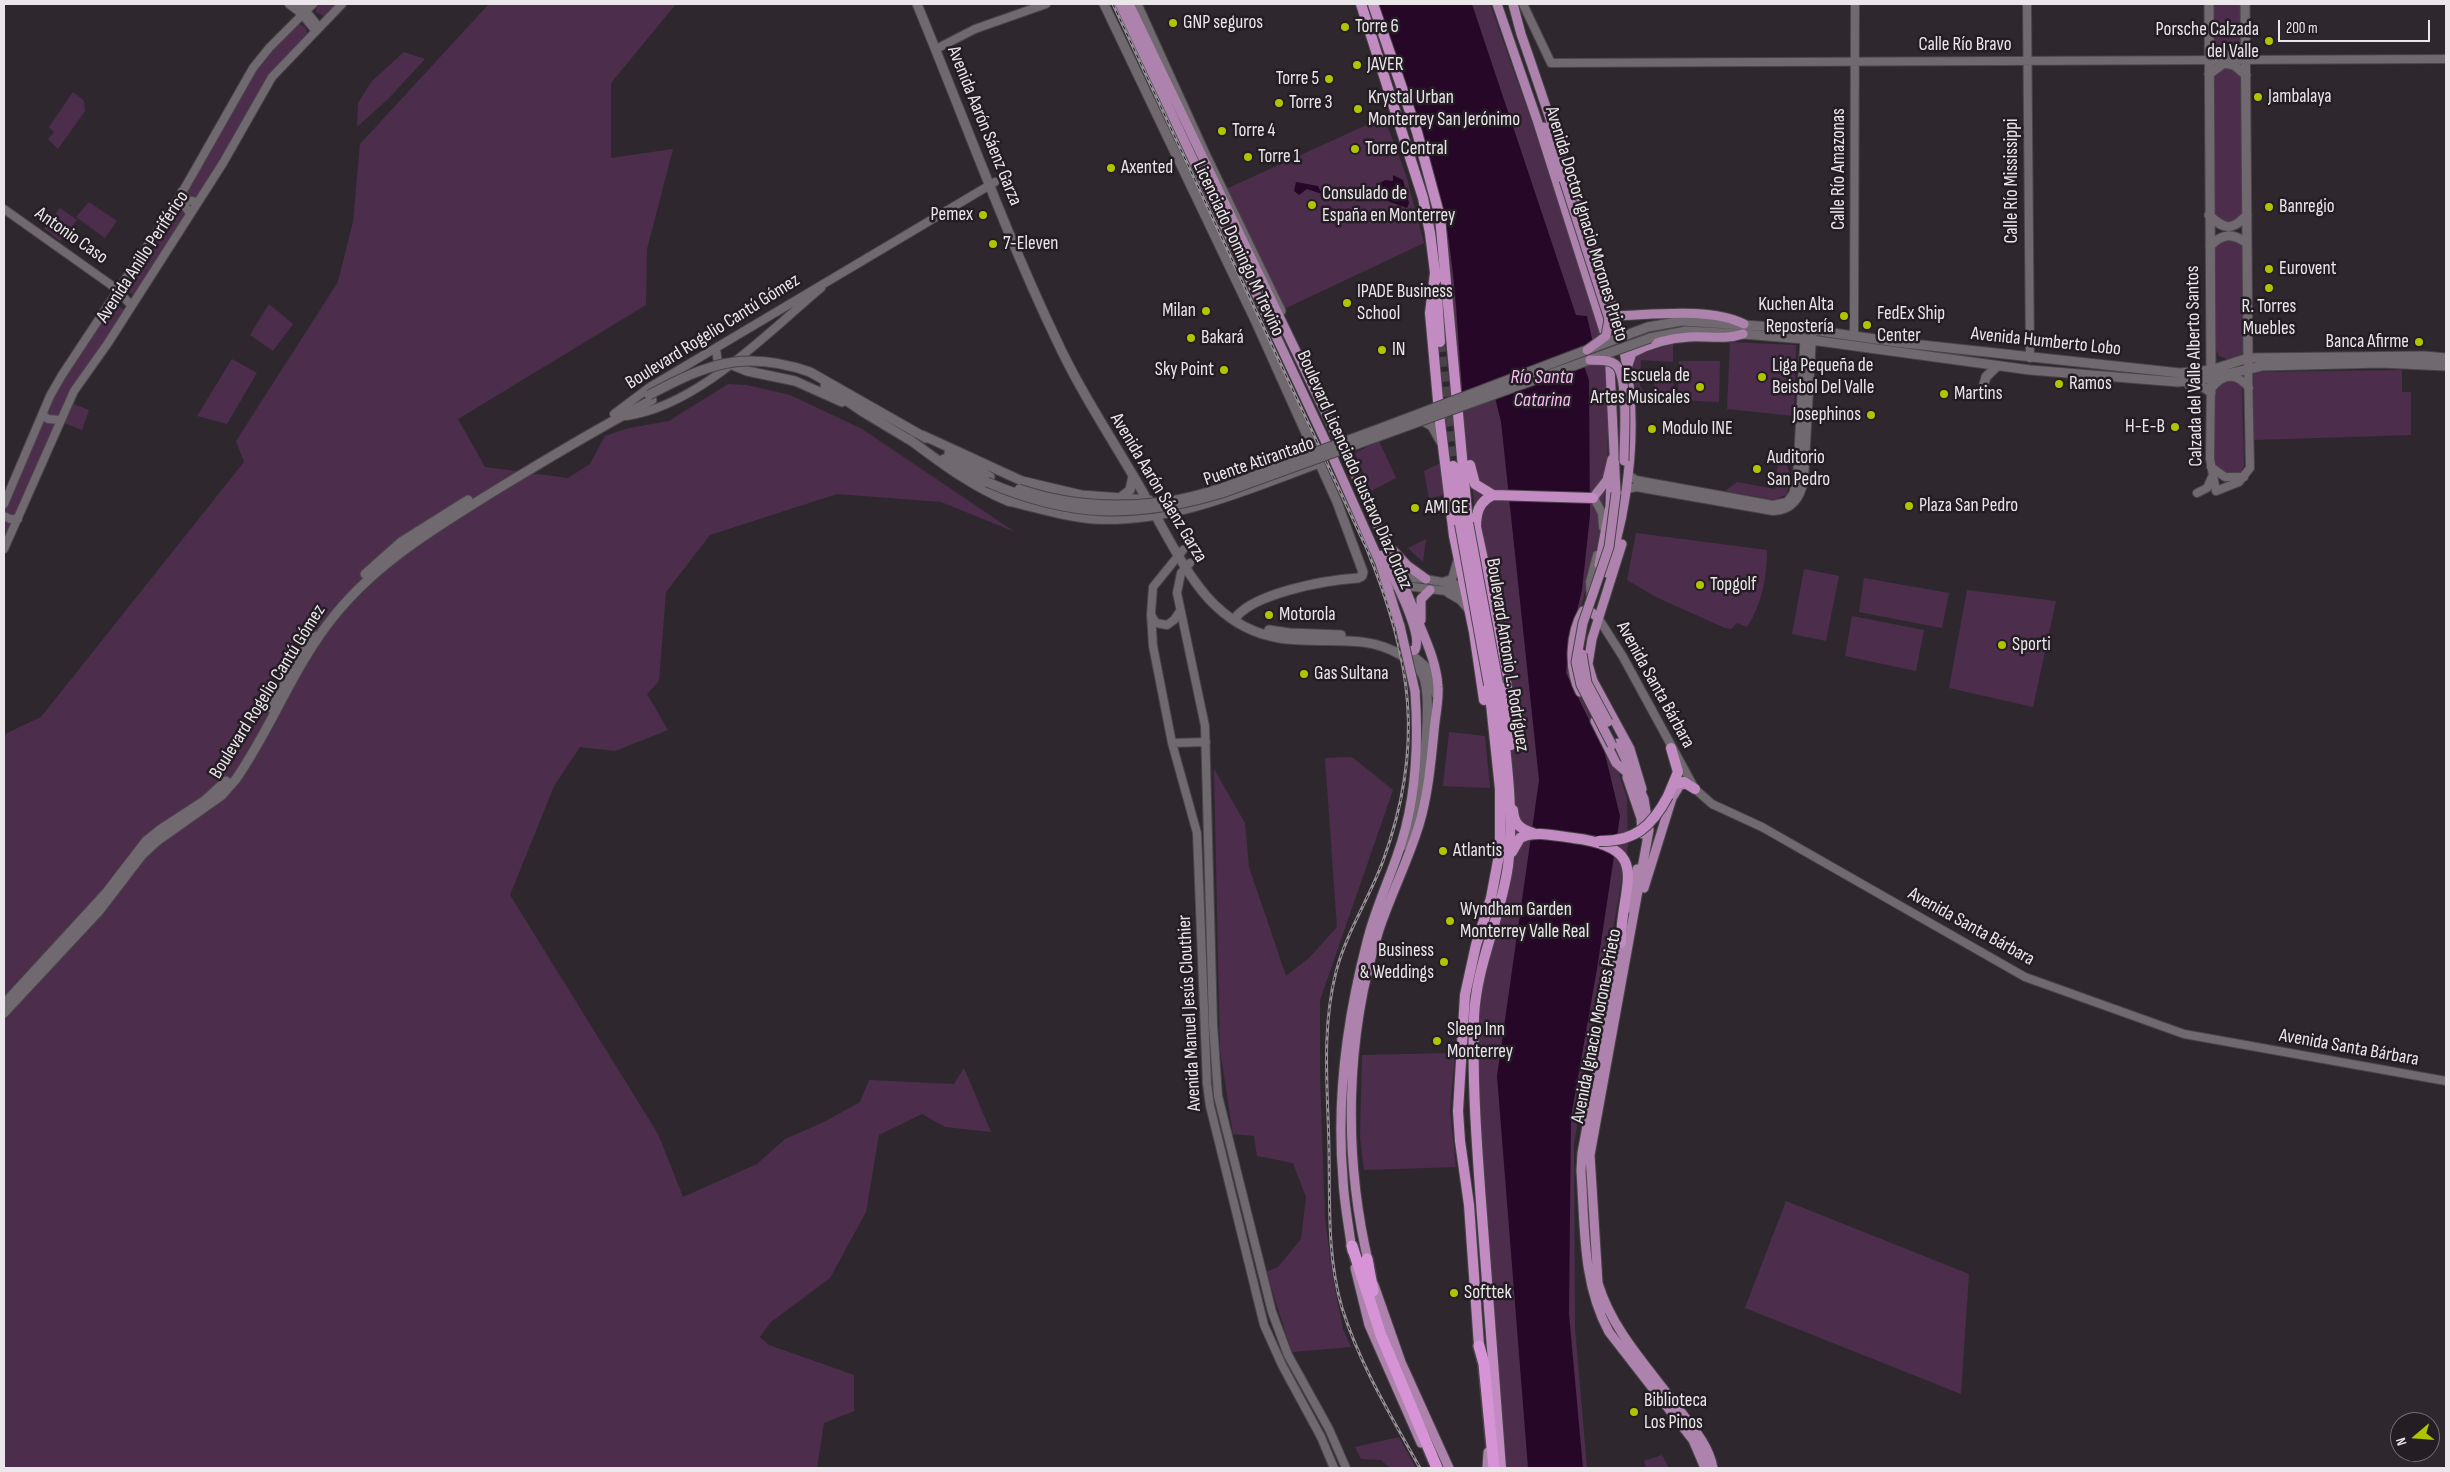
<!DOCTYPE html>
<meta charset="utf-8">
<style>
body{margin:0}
#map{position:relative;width:2450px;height:1472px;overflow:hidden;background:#2e282e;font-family:"Sofia Sans Condensed",sans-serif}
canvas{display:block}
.frame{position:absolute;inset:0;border:5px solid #eae6ea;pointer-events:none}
.north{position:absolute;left:2390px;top:1412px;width:50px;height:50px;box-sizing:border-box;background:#241e24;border:1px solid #736e73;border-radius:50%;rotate:252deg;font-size:14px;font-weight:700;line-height:20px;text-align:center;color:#eae6ea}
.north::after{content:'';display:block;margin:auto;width:18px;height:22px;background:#b0c500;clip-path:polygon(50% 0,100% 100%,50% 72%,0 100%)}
.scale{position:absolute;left:2278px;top:20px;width:152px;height:22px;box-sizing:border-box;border:2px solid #eae6ea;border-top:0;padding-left:6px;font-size:15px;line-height:18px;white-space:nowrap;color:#eae6ea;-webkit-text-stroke:4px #241e24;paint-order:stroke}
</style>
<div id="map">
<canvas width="2450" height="1472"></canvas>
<div class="frame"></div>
<div class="north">N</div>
<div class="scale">200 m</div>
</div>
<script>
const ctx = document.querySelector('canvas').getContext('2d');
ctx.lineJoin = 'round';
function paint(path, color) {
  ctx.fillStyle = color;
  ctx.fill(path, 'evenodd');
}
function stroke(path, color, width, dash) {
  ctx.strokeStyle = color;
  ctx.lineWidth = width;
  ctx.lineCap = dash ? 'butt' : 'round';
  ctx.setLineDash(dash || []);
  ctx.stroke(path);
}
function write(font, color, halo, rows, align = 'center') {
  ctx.font = font + ' "Sofia Sans Condensed",sans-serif';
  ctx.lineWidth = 5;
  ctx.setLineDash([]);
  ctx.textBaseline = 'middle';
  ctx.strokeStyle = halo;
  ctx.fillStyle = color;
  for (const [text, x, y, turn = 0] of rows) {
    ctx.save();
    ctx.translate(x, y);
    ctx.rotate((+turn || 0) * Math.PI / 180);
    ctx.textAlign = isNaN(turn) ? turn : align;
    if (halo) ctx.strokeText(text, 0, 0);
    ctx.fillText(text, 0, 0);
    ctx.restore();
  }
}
const green = new Path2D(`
 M317,4H338L324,16L316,12Z
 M489,4H676L611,83V158L673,149L647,249L646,305L458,419L485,467L568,478L590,464L605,436L629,428L669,421L728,384L747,385L790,395L862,429L1015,532L941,502L837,494L710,535L666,592L659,681L647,694L668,730L615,751L580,747L554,786L510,895L658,1134L683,1197L757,1164L785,1139L824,1122L860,1102L869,1080L954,1084L964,1068L991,1132L945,1127L922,1114L879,1135L866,1212L830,1278L771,1322L760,1337L769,1345L854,1375V1411L824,1423L817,1468H4V737L7,733L41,717L244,462L236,441L338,282L353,222L360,144Z
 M1374,4H1490L1530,117L1606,347L1609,392L1607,472L1601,531L1570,649L1578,691L1618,771L1627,798L1628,846L1574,1143L1575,1328L1587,1468H1500L1476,1125L1477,997L1512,834L1472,485L1465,440L1442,223Z
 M2212,4H2243L2244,43L2230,54L2216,48L2212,39Z
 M297,23L305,27L308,35L273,70L231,146L198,198L189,197L186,193L254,69Z
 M404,52L425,59L389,98L357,127L358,103L372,81Z
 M2224,66H2233L2244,77L2245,212L2240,220L2225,224L2213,213L2212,78L2217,70Z
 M73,92L84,101L85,111L58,149L48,139L54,132L49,127Z
 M1384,117L1406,175L1424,243L1284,309L1226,189Z
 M89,202L117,221L105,238L76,217Z
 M175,206H181L187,215L134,295L125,290L124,286Z
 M60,208L77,220L60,241L44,228Z
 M2226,236L2244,242L2245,347L2241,355L2227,359L2219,356L2215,348L2213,251L2217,241Z
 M116,304L125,311L86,371L4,545V510L55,392L113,305Z
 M269,304L293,324L273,351L250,335Z
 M1730,342L1796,345L1794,416L1727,409Z
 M1673,344V362L1641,360L1640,386L1644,391L1643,405H1638L1632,363L1637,355Z
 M232,359L257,373L227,424L197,416Z
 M1679,361H1720L1719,402L1678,400Z
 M1655,370L1673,371V404L1654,403Z
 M2402,370V392H2411V435L2254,440L2253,372Z
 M2234,379L2240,382L2242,389L2244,466L2240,474L2231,476L2215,469L2214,392L2217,384Z
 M71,403L89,410L82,430L64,423Z
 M1379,441L1396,478L1371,491L1355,453Z
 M1772,452L1784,455L1790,475L1787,494L1775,500L1725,491L1737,482L1775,489L1778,463Z
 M1442,462L1443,495L1429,499L1424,471Z
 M1636,533L1767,550C1767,577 1762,604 1747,627L1737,623L1731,629L1725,628L1658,598L1627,580Z
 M1426,539L1423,562L1408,548Z
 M1804,569L1839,576L1826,641L1792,634Z
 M1864,578L1949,593L1942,628L1859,612Z
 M1967,590L2056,601L2033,707L1949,688Z
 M1852,616L1924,630L1916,671L1845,656Z
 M1449,732L1485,736L1490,788L1443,786Z
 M1352,757L1393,790L1320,1000V1077L1325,1218L1333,1279L1343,1329L1351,1347L1292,1352L1266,1272L1278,1267L1301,1239L1306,1197L1293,1163L1257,1156L1254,1136L1233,1134L1220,1050L1214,769L1245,823L1249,867L1286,976L1309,958L1337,927L1325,758Z
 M1455,1053L1450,1110L1456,1167L1364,1170L1360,1138L1362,1055Z
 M1786,1201L1969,1274L1961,1394L1745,1308Z
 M1399,1437L1416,1468H1390L1381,1460L1361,1459L1355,1447Z
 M1662,1455L1669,1468H1646L1644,1461Z`);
const water = new Path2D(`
 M1378,4H1472L1576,315L1587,316L1595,352L1581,357L1589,380L1590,515L1582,590L1568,648L1566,673L1604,750L1620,816L1597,969L1571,1117L1569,1314L1583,1468H1528L1497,1076L1539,780L1501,422L1493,389L1463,399C1457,332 1456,261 1440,196C1424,130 1399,67 1378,4Z
 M1393,175L1403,180L1409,203L1407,208L1376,197L1373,194L1377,185L1385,180L1393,181Z
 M1296,182L1318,186L1322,194L1307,189L1299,195L1294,191Z`);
const trunkTunnel = new Path2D(`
 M1440,342L1453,466`);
const tertiary = new Path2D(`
 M289,4L302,14L315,30
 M300,4L318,26
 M1523,4L1551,63L2446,59
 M2027,4L2030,358
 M936,49L975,29L1046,4
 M182,191L187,200L197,202
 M175,203L185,206L190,214
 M4,209L114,287L131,305
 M1854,335L1855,4
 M716,349L718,363L725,367
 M2211,378L2210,459L2216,491L2239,482L2250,468L2248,368
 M2211,389C2223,374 2236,372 2249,388
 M614,414L650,387L995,182
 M43,415L48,419L60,420
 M626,416C698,406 767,333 821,288
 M2211,467L2225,477H2244
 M1630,476L1636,480L1773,505L1787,502L1793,494L1797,479L1805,329
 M1628,489L1636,487L1773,511C1792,511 1801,497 1804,480L1812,336
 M2197,493L2207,488L2212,477
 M1594,498L1602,513L1603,527
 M4,504L50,396L62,375L179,198L253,68L269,48L313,4
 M4,516L10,519H18
 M4,549L74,391L108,343L223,163L272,77L342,4
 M1183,550L1153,587L1151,614L1153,646L1172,743L1197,833L1207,1084L1210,1106L1264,1325L1282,1365L1321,1437L1334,1468
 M1190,563L1181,573L1177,593L1205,726L1213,1024L1218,1096L1272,1312L1288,1355L1329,1429L1346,1468
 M1396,577L1426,579L1468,587
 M1442,582L1452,579L1457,562
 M1389,586L1398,585L1470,594
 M1448,593L1460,600L1468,609
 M1591,600L1590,582L1597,555
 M1151,615L1156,623L1167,625L1174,620L1180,611
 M1597,616L1623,657L1695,789L1712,804L1762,827L2025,977L2184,1034L2446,1081
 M1172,743L1206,742`);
const secondary = new Path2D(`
 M917,4C963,115 1004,230 1056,339C1080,391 1112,439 1141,489C1161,524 1188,581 1217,607C1234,623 1256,634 1279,638C1320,645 1363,632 1401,655C1409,660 1416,664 1421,672C1438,696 1418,820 1403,846
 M1104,4L1255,320L1337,502L1363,572L1362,576L1358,578C1327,580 1251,593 1234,620
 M1137,4L1207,158L1281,311
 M2209,4L2211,376
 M2245,4L2248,363
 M2209,46C2222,57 2235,59 2246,44
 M2209,74L2224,63L2234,65L2246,75
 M2209,215C2224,230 2232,231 2247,215
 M2210,246C2223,233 2232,233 2247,243
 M1648,327L1682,321L1805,329L1903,343L2180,373L2211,370L2248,358L2424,356L2446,358
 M1650,338L1686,331L1743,334L1804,339L2030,370L2178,382L2211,378L2262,366L2381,363L2446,366
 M730,364L747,371L795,381L842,402
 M810,372L926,438
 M2189,385L2203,387L2211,392
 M825,386L863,412L913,442
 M1982,391L1986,377L1997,366
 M1418,418L1432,426L1441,442
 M922,435L1022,481L1081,495L1149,500
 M909,439C940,462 971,486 1008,501C1036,507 1065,517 1094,519C1173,523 1246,490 1319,463L1320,457
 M949,453L990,477
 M944,459L987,482
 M1121,497L1130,490L1133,476
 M365,574L401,542L468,500
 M1269,630L1289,633L1341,635
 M1414,657L1428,669L1436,694
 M271,708L313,635
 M4,1004L106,893L146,841L161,829L204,801L226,781
 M4,1013L99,911L142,855L157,841L222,795L236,779C270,730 291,673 327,625C370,567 430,531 491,493C544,461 597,428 652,400`);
const primary = new Path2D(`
 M1120,4L1330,451L1380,563L1400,626
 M1129,4L1366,497C1383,541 1404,582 1420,626C1428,645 1437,666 1438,687C1439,701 1435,717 1434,731C1431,762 1428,795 1419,825C1408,861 1391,894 1379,930C1345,1037 1343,1156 1369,1265
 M1497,4L1537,120L1609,347L1616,493
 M1513,4L1521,34C1542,93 1561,153 1581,213C1595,257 1613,301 1623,346C1639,420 1630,502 1607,573
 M1544,127L1564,180
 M1615,316C1652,315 1710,307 1744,324
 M1628,365L1632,353C1649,344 1670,338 1689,337C1708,336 1725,340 1743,334
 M1593,498L1607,480L1612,459
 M1387,544L1408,566L1426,579
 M1622,544L1592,639L1588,664L1593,681L1630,749L1642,789
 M1382,555C1391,571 1424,635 1415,650L1406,652
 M1599,565L1610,506L1611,482
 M1421,620V599L1430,590
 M1580,692C1568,669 1570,633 1583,611L1589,610L1598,618
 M1595,721L1616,763L1625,771
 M1618,743L1644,799L1649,830L1590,1155L1598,1283C1613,1333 1651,1370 1681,1412C1694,1429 1709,1446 1713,1468
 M1627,777L1641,818L1642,834
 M1644,888L1672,798L1680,785L1687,784
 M1629,908L1637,869
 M1622,937L1582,1153L1581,1171C1585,1226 1582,1283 1609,1332L1693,1440L1705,1468
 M1352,1251C1349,1227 1344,1203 1343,1179C1336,1100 1347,1019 1367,942C1374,912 1387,885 1397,856C1416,804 1419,747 1415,691
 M1355,1268L1369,1325L1421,1443
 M1374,1285L1401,1362L1449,1468
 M1487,1468L1488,1452`);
const trunk = new Path2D(`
 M1361,4L1423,198L1430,233L1436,280
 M1373,4L1417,132L1440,217L1468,523
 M1435,273L1430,313L1440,422L1454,536L1474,632L1484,700
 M1437,296L1440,342
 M1470,465L1475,484L1493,495
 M1453,466L1459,517
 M1498,684C1504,744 1515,806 1508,866C1501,917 1476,965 1474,1017C1472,1083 1477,1149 1482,1215C1488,1299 1495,1384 1501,1468
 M1511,745L1508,694L1496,619L1476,527C1476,512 1479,502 1493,495L1593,498
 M1675,784L1684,782L1695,789
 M1668,796L1678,772L1671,748
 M1513,810C1514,824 1520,829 1533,833
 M1512,852L1520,838C1535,830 1556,836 1573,838C1656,848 1620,885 1621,943
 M1479,1346L1469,1205L1460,1141L1458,1111L1465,995L1476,945L1491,898L1500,850V789L1489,685`);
const motorway = new Path2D(`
 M1352,1246L1381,1335L1437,1468
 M1367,1259L1373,1291
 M1479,1346L1484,1364L1494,1468`);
const rail = new Path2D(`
 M1113,4L1366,547C1412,658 1425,746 1383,861C1369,899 1346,933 1336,972C1321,1031 1328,1090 1329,1150C1330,1202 1327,1257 1342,1308C1360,1365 1391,1416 1420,1468`);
const secondaryBridge = new Path2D(`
 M649,395C707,364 744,349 810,372
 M987,482C1070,518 1136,519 1222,493L1650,338
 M1019,489C1065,505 1116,508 1164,502C1216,495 1270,469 1319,451C1429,411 1538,368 1648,327`);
const primaryBridge = new Path2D(`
 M1564,180L1609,319L1606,336L1587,350
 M1590,360C1598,361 1610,359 1616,365C1629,377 1624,442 1624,461
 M1400,626L1415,691
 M1582,654L1587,683L1608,722
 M1612,745L1581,685L1576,662L1583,623L1609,547L1616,493`);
const trunkBridge = new Path2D(`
 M1468,523L1498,684
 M1460,524L1489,685
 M1599,841C1635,842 1652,826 1668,796`);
const markers = [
 [1173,23,5,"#b0c500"],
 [1345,27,5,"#b0c500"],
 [2269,41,5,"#b0c500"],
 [1357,65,5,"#b0c500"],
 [1329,79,5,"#b0c500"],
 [2258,97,5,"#b0c500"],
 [1279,103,5,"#b0c500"],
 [1358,109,5,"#b0c500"],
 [1222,131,5,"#b0c500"],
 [1355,149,5,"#b0c500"],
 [1248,157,5,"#b0c500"],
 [1111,168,5,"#b0c500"],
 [1312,205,5,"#b0c500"],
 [2269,207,5,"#b0c500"],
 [983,215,5,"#b0c500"],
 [993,244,5,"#b0c500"],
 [2269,269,5,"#b0c500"],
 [2269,288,5,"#b0c500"],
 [1347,303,5,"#b0c500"],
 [1206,311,5,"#b0c500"],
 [1844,316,5,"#b0c500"],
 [1867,325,5,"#b0c500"],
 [1191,338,5,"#b0c500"],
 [2419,342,5,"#b0c500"],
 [1382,350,5,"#b0c500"],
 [1224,370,5,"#b0c500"],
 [1762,377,5,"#b0c500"],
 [2059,384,5,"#b0c500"],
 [1700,387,5,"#b0c500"],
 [1944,394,5,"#b0c500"],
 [1871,415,5,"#b0c500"],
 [2175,427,5,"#b0c500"],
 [1652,429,5,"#b0c500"],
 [1757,469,5,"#b0c500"],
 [1909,506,5,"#b0c500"],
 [1415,508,5,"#b0c500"],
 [1700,585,5,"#b0c500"],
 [1269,615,5,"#b0c500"],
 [2002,645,5,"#b0c500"],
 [1304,674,5,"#b0c500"],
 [1443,851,5,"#b0c500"],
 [1450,921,5,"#b0c500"],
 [1444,962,5,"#b0c500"],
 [1437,1041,5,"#b0c500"],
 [1454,1293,5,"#b0c500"],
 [1634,1412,5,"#b0c500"]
];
const poiNames = [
 ["GNP seguros",1183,23],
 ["Torre 6",1355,27],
 ["Porsche Calzada",2259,30,"right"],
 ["del Valle",2259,52,"right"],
 ["JAVER",1367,65],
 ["Torre 5",1319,79,"right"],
 ["Jambalaya",2268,97],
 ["Krystal Urban",1368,98],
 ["Monterrey San Jerónimo",1368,120],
 ["Torre 3",1289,103],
 ["Torre 4",1232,131],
 ["Torre Central",1365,149],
 ["Torre 1",1258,157],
 ["Axented",1121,168],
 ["Consulado de",1322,194],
 ["España en Monterrey",1322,216],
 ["Banregio",2279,207],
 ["Pemex",973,215,"right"],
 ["7-Eleven",1003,244],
 ["Eurovent",2279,269],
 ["IPADE Business",1357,292],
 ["School",1357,314],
 ["Kuchen Alta",1834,305,"right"],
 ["Repostería",1834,327,"right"],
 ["R. Torres",2269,307,"center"],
 ["Muebles",2269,329,"center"],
 ["Milan",1196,311,"right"],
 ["FedEx Ship",1877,314],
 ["Center",1877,336],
 ["Bakará",1201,338],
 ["Banca Afirme",2409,342,"right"],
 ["IN",1392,350],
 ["Liga Pequeña de",1772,366],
 ["Beisbol Del Valle",1772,388],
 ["Sky Point",1214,370,"right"],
 ["Escuela de",1690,376,"right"],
 ["Artes Musicales",1690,398,"right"],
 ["Ramos",2069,384],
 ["Martins",1954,394],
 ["Josephinos",1861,415,"right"],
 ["H-E-B",2165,427,"right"],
 ["Modulo INE",1662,429],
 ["Auditorio",1767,458],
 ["San Pedro",1767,480],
 ["Plaza San Pedro",1919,506],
 ["AMI GE",1425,508],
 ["Topgolf",1710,585],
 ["Motorola",1279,615],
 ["Sporti",2012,645],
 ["Gas Sultana",1314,674],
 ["Atlantis",1453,851],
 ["Wyndham Garden",1460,910],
 ["Monterrey Valle Real",1460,932],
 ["Business",1434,951,"right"],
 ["& Weddings",1434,973,"right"],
 ["Sleep Inn",1447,1030],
 ["Monterrey",1447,1052],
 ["Softtek",1464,1293],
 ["Biblioteca",1644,1401],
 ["Los Pinos",1644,1423]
];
const streetNames = [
 ["Calle Río Bravo",1965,45],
 ["Avenida Aarón Sáenz Garza",984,126,68],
 ["Calle Río Amazonas",1839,169,-90],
 ["Calle Río Mississippi",2012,181,-90],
 ["Avenida Doctor Ignacio Morones Prieto",1586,224,73],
 ["Antonio Caso",71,236,35],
 ["Licenciado Domingo M Treviño",1238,249,65],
 ["Avenida Anillo Periférico",143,257,-57],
 ["Boulevard Rogelio Cantú Gómez",713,332,-32],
 ["Avenida Humberto Lobo",2046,342,6],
 ["Calzada del Valle Alberto Santos",2195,366,-91],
 ["Puente Atirantado",1259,462,-19],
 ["Boulevard Licenciado Gustavo Díaz Ordaz",1354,470,66],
 ["Avenida Aarón Sáenz Garza",1158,488,59],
 ["Boulevard Antonio L. Rodríguez",1507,655,81],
 ["Avenida Santa Bárbara",1655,685,61],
 ["Boulevard Rogelio Cantú Gómez",268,692,-58],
 ["Avenida Santa Bárbara",1971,927,29],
 ["Avenida Manuel Jesús Clouthier",1190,1013,-93],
 ["Avenida Ignacio Morones Prieto",1597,1026,-79],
 ["Avenida Santa Bárbara",2349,1048,10]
];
const waterNames = [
 ["Río Santa",1542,378],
 ["Catarina",1542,401]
];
paint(green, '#4c2e4c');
paint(water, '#260727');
stroke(trunkTunnel, '#4a444a', 10, [10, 5]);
stroke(tertiary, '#494449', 10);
stroke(secondary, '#494449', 11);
stroke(primary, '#494449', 11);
stroke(trunk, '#494449', 12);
stroke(motorway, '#494449', 14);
stroke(tertiary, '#70696f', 8);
stroke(secondary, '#70696f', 9);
stroke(primary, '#ad83ad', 9);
stroke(trunk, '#c28cc2', 10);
stroke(motorway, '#d694d6', 11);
stroke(rail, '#948f94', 3);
stroke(rail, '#241e24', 1, [4]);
stroke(secondaryBridge, '#494449', 11, []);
stroke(primaryBridge, '#494449', 11, []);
stroke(trunkBridge, '#494449', 12, []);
stroke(secondaryBridge, '#70696f', 9);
stroke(primaryBridge, '#ad83ad', 9);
stroke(trunkBridge, '#c28cc2', 10);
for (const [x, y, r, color] of markers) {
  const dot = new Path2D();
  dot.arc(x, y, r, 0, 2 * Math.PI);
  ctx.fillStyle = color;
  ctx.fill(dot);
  stroke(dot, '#241e24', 2);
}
write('19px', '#eae6ea', '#241e24', poiNames, 'left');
write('19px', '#eae6ea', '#241e24', streetNames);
write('italic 20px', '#f8bcf7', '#241e24', waterNames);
</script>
